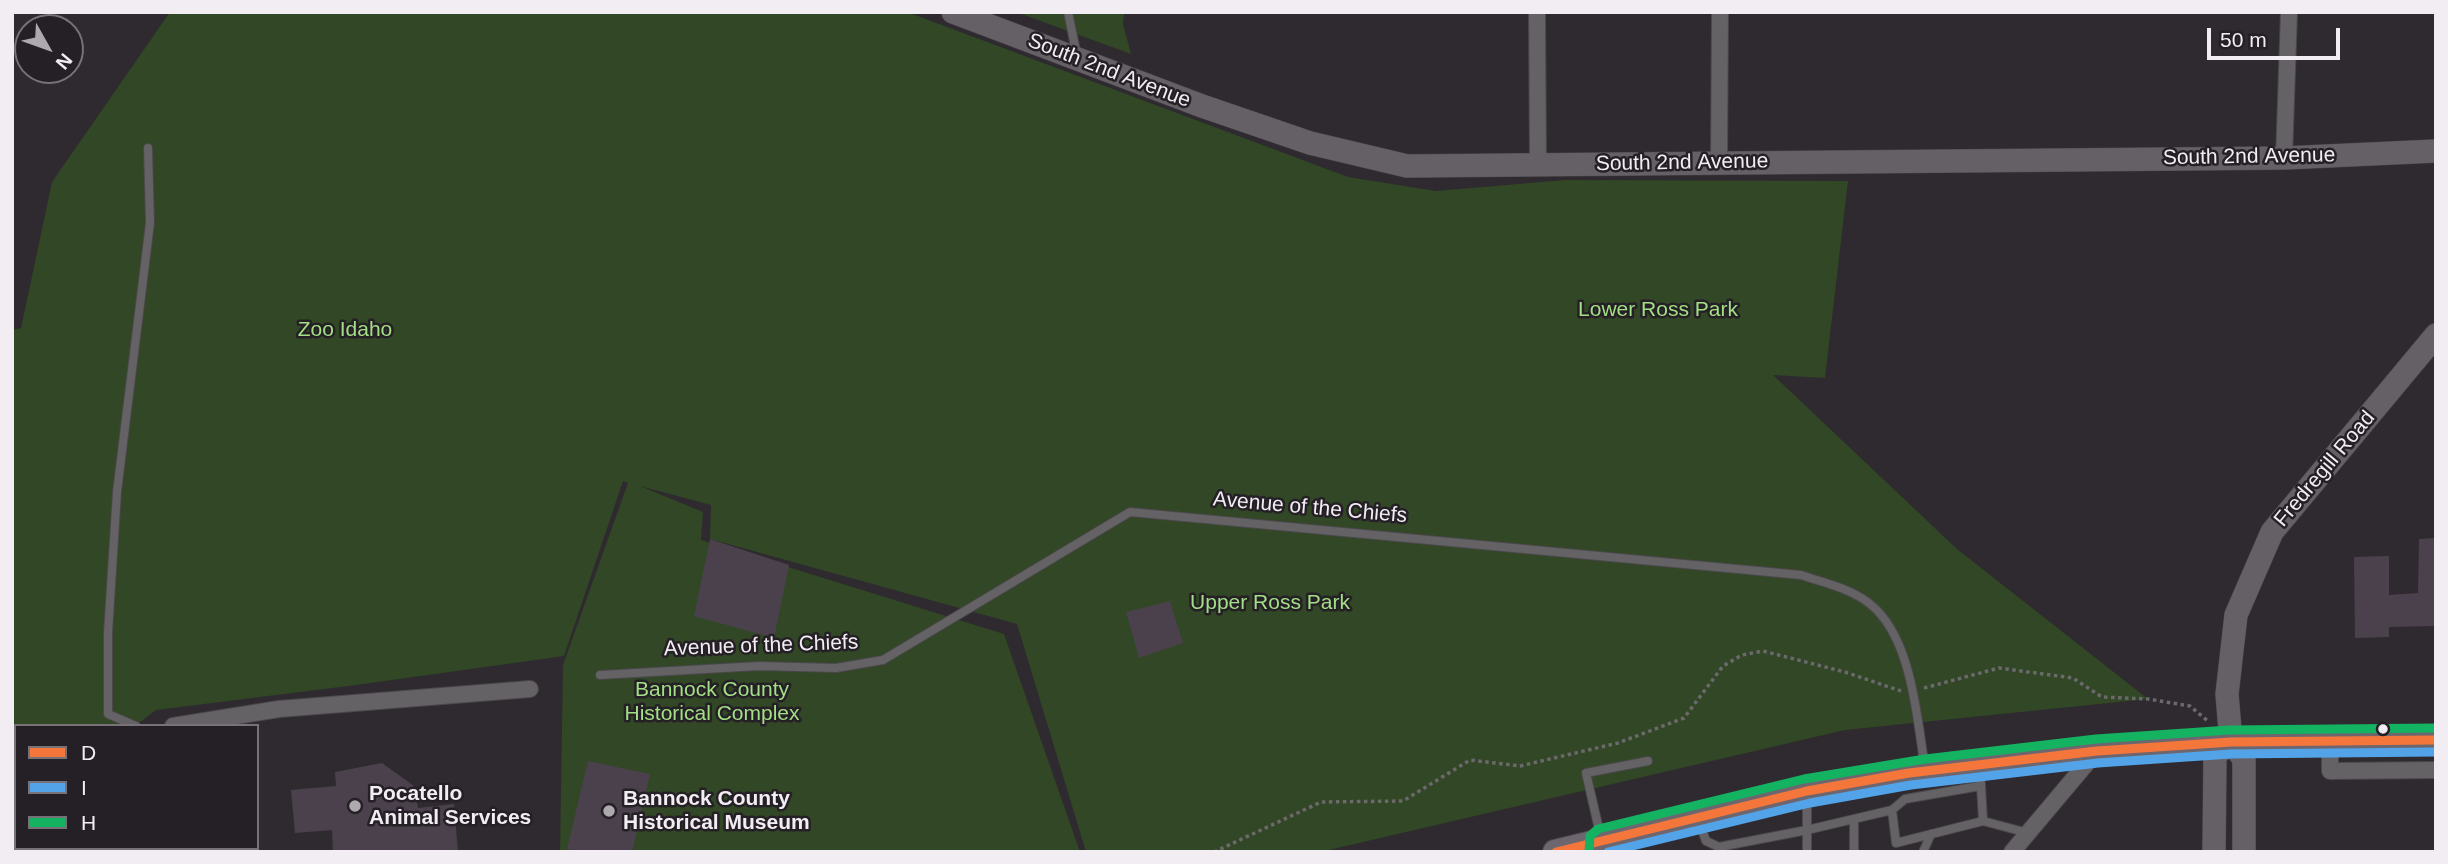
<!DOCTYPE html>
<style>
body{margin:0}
#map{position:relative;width:2448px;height:864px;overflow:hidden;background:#2e2a2f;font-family:Arial,sans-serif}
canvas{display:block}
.frame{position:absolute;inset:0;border:14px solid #f1edf2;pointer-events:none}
.legend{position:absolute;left:14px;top:724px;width:245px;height:126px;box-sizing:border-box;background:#251f26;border:2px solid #777178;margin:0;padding:9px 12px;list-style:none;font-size:21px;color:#f1edf2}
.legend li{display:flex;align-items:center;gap:14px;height:35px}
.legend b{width:35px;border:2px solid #777178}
.north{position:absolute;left:14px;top:14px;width:70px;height:70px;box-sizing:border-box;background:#251f26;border:2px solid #777178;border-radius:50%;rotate:130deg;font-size:19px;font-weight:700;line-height:28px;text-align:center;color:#f1edf2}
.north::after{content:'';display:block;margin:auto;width:24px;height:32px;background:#ada9ae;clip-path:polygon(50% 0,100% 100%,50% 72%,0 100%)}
.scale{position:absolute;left:2207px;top:28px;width:133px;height:32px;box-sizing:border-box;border:4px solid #f1edf2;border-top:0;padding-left:9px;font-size:21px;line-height:24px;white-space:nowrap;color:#f1edf2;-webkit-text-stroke:5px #251f26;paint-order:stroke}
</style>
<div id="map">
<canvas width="2448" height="864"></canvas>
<div class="frame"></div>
<ul class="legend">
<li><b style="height:9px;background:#f5763a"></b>D</li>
<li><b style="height:9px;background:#53a3e8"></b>I</li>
<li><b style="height:9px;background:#13b361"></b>H</li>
</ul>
<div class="north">N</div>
<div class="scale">50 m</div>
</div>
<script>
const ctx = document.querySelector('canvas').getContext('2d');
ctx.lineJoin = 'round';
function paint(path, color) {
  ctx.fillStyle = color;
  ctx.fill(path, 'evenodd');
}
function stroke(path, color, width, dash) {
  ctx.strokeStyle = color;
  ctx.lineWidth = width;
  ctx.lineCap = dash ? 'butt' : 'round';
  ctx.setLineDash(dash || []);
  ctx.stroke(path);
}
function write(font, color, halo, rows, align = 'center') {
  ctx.font = font + ' Arial,sans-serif';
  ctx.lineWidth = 5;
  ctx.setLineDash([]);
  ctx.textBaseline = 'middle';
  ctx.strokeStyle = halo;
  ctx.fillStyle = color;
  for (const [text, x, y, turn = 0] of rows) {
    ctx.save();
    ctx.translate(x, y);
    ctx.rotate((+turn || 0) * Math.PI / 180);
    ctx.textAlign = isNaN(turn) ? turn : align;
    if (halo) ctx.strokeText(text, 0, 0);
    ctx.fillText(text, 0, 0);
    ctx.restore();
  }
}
const green = new Path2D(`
 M170,12H907L1348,177L1436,191L1565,180L1848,181L1825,378L1773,375L1957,549L2148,699L1845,730L1320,852H1086L1017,624L710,539L711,505L640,486L703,512L701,540L1004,634L1080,852H560L563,665L628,483L623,481L564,656L356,685L156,710L135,726H16V789L12,788V330L21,328L52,182Z
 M1016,12H1124L1123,24L1131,54Z`);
const building = new Path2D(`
 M2436,538V626L2389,627V637L2355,638L2354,557L2389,556V595L2418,593L2419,539Z
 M710,539L789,565L774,638L694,616Z
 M1170,601L1183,643L1139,658L1126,612Z
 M588,761L650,774L632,852H581L567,849Z
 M382,763L414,786L418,808L454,804L458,852H333L332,830L295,833L291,790L336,786L335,772Z`);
const path = new Path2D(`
 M1924,688L1999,668L2073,678L2102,697L2148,699L2190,706L2209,722
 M1214,852L1321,802L1403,801L1470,760L1520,766L1618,743L1684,718L1723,666L1742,655L1763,651L1845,672L1901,691`);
const lane = new Path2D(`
 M1068,12L1077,56
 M600,675L759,666L836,668L883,660L1130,512L1801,575C1824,583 1850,588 1870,604C1912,637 1917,719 1925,768
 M136,726L108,714V633L117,492L150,223L148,148
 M1980,768L1983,821
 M1980,786L1905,799L1892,810L1896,843L1983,821L2028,833
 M1807,794V830L1892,810
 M1699,822L1706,841L1719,847L1807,830V852
 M1601,838L1586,773L1648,761
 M31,852V848
 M1854,852V819
 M1923,852L1931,834`);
const street = new Path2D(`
 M1537,12L1538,164
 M2284,158L2289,12
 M1719,164L1720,12
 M173,726L279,709L530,689
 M2330,742V771L2436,770
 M139,848L140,852
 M2012,852L2097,751`);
const secondary = new Path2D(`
 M953,12L1202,106L1310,143L1407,166L2284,158L2436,151
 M2231,742L2227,694L2236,615L2272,532L2436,335
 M2231,742L2244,759V852
 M2214,852L2215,755L2231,742`);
const primary = new Path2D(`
 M1555,852L1807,791L1909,773L2097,751L2231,742L2436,740`);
const bus1 = new Path2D(`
 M1556,852L1807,791L1909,773L2097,751L2231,742L2436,740`);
const bus2 = new Path2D(`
 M1608,852L1810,803L1911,785L2098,763L2231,754L2436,752`);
const bus3 = new Path2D(`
 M1589,852L1590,836L1598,829L1804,779L1925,759L2096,739L2230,730L2436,728`);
const markers = [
 [2383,729,6,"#f1edf2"],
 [355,806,7,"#ada9ae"],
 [609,811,7,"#ada9ae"]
];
const streetNames = [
 ["South 2nd Avenue",1109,71,21],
 ["South 2nd Avenue",2249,157,-1],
 ["South 2nd Avenue",1682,163,-1],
 ["Fredregill Road",2325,469,-50],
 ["Avenue of the Chiefs",1310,508,5],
 ["Avenue of the Chiefs",761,646,-2]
];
const parkNames = [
 ["Lower Ross Park",1658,310],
 ["Zoo Idaho",345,330],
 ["Upper Ross Park",1270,603],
 ["Bannock County",712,690],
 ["Historical Complex",712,714]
];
const poiNames = [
 ["Pocatello",369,794],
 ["Animal Services",369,818],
 ["Bannock County",623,799],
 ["Historical Museum",623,823]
];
paint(green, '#314725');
paint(building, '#4b414d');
stroke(lane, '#4b474b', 10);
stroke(street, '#4b474b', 18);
stroke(secondary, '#4b474b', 24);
stroke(primary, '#4b474b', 26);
stroke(path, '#6b696c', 3.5, [3.5, 3.5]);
stroke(lane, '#646265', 8);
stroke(street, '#646265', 16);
stroke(secondary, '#656065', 23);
stroke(primary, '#6e666f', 24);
stroke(bus1, '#f5763a', 9);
stroke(bus2, '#53a3e8', 9);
stroke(bus3, '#13b361', 9);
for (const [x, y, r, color] of markers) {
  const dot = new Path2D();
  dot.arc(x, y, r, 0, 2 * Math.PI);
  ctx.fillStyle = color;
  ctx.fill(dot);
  stroke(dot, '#251f26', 2.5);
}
write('21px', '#f1edf2', '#251f26', streetNames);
write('21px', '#a2df85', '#251f26', parkNames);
write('bold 21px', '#f1edf2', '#251f26', poiNames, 'left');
</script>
